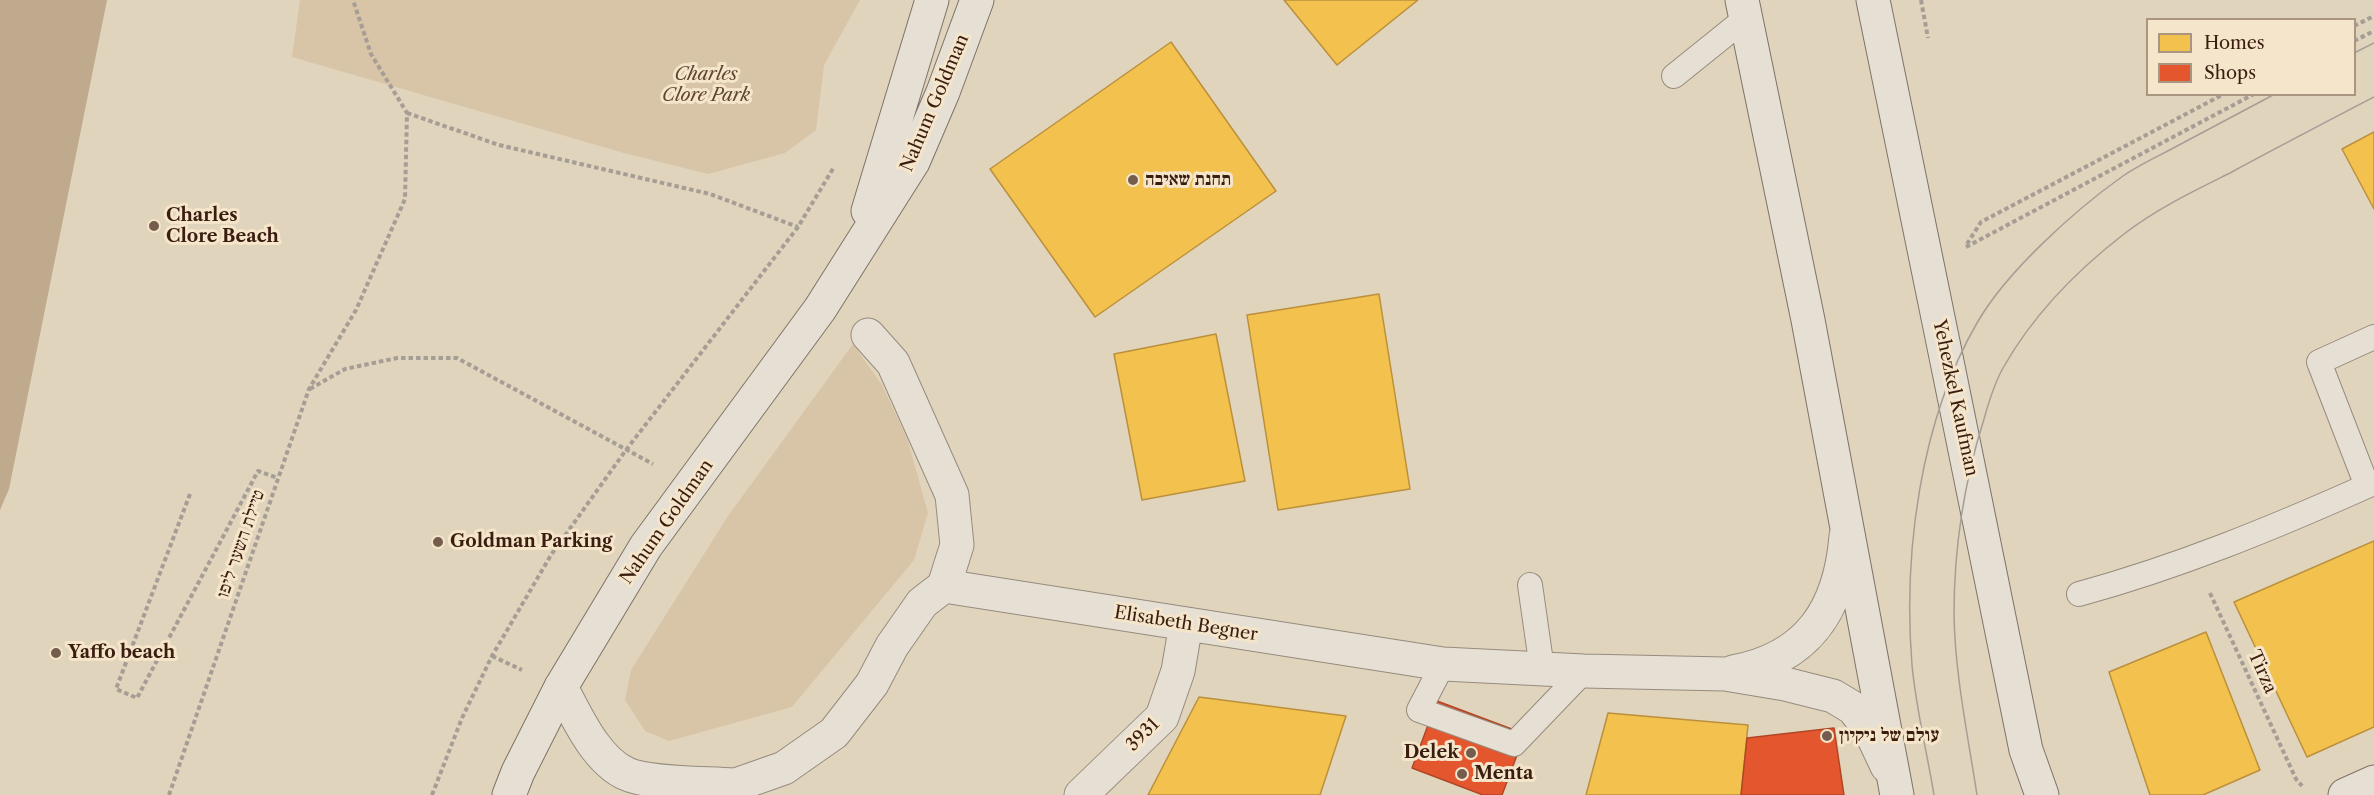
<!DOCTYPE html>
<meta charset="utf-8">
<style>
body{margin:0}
#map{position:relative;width:2374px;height:795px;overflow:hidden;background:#e1d4bd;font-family:"Libre Caslon Text",serif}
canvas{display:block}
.legend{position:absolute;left:2146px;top:18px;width:210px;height:78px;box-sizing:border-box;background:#f5e5ca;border:2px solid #aa9580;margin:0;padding:8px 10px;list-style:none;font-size:18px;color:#3a1d11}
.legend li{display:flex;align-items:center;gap:12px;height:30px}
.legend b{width:30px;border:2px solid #aa9580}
</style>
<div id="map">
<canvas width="2374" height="795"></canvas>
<ul class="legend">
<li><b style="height:16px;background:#f2c14e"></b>Homes</li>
<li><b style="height:16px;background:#e4572e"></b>Shops</li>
</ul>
</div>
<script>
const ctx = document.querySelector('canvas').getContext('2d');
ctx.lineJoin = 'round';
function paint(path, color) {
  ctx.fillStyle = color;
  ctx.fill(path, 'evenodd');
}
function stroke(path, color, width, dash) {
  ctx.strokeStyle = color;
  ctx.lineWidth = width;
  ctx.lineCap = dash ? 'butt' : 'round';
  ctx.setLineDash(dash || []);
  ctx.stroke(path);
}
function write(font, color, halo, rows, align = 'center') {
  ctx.font = font + ' "Libre Caslon Text","Frank Ruhl Libre",serif';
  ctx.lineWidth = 6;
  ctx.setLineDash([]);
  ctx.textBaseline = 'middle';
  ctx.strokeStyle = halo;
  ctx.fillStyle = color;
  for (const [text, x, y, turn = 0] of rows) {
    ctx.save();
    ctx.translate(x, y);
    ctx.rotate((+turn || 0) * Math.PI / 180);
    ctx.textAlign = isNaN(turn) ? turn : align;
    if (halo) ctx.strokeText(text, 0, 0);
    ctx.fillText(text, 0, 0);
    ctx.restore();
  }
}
const green = new Path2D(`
 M300,0H860L824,65L816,130L785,153L708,174L624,153L292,57Z
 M853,344L882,385L907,438L928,513L914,560L792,707L669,741L645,731L625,700L631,670L728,516Z`);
const water = new Path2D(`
 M0,0H107L9,489L0,510Z`);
const homes = new Path2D(`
 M1284,0H1418L1337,65Z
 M1171,42L1276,191L1095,317L990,169Z
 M2374,132V209L2342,149Z
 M1379,294L1410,489L1278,510L1247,315Z
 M1216,334L1245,481L1142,500L1114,354Z
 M2374,541V727L2307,757L2234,602Z
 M2206,632L2260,770L2203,795H2150L2109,672Z
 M1199,697L1346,716L1320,795H1148Z
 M1608,713L1748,725L1741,795H1586Z`);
const shops = new Path2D(`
 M1437,701L1525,734L1502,795H1483L1412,768Z
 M1834,728L1844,795H1741L1747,738Z`);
const path = new Path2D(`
 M1921,0L1928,38
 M2354,26L2374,16
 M2354,41L2374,31
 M407,113L499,145L710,194L798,227
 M1967,244L1981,222L2224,94
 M1966,247L2254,94
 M310,389L345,369L397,358H457L653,464
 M190,494L116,689L137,698L258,471L278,478
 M2210,593L2296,779L2302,786
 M492,656L522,670
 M169,795L309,389L356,310L405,199L407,113L371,54L353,0
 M432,795L462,718L492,656L551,555L626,450L798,227L834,167`);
const lane = new Path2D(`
 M1674,76L1746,18
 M1530,585L1542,669
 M2079,594C2178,567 2273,528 2367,486L2319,362L2374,337
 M1443,664L1419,710L1514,744L1584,671`);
const street = new Path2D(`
 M868,335L893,363L952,495L957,545L944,586
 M1733,672C1808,658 1840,610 1846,536
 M561,687C576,715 596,761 627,774C649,784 707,783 733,785
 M707,795L784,768L834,733L872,684L892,646L922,603L944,586L1443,664L1584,671L1725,674L1785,684L1833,696L1853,708L1870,730L1887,766
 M1081,795L1162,717L1178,671L1186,624`);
const secondary = new Path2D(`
 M1742,0L1808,320L1897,795
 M1873,0C1923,250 1977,500 2026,750L2042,795
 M868,211L932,0
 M509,795L518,772L561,687L646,546L820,309L913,162L943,92L977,0
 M2345,795L2374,782`);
const tram = new Path2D(`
 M2354,53L2374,43
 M1934,795C1927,752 1916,709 1912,665C1903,554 1920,421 1977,323C2006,272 2075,210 2123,176C2140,164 2161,155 2179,145C2211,128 2243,111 2275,94
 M1977,795C1968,736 1955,675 1954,615C1954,549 1964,482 1984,419C1989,401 1994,384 2003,368C2033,315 2076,271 2124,234C2156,209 2194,191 2230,173C2278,147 2326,122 2374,97`);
const markers = [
 [1133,180,6,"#745d4d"],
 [154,226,6,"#745d4d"],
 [438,542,6,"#745d4d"],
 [56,653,6,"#745d4d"],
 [1827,736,6,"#745d4d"],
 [1471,753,6,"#745d4d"],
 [1462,774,6,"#745d4d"]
];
const parkNames = [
 ["Charles",706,75],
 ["Clore Park",706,96]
];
const streetNames = [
 ["Nahum Goldman",935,103,-67],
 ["Yehezkel Kaufman",1955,398,78],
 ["Nahum Goldman",667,522,-55],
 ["טיילת השער ליפו",241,544,-71],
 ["Elisabeth Begner",1186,624,9],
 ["Tirza",2262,672,66],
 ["3931",1143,735,-45]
];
const poiNames = [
 ["תחנת שאיבה",1145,180],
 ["Charles",166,216],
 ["Clore Beach",166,237],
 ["Goldman Parking",450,542],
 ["Yaffo beach",68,653],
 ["עולם של ניקיון",1839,736],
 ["Delek",1459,753,"right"],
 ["Menta",1474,774]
];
paint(green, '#d8c4a6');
paint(water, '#c0aa8d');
paint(homes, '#f2c14e');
stroke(homes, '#bb903c', 1.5);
paint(shops, '#e4572e');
stroke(shops, '#b14625', 1.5);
stroke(lane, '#968b7d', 26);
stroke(street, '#968b7d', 35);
stroke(secondary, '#7e7366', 35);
stroke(path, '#a69e95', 4, [4.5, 3]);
stroke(lane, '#e6dfd4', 24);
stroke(street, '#e6dfd4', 33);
stroke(secondary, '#e6dfd4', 33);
stroke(tram, '#a69e95', 1.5);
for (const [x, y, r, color] of markers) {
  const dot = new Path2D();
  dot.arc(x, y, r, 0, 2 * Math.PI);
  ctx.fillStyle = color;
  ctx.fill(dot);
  stroke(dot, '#f5e5ca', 2);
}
write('italic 18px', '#604432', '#f5e5ca', parkNames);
write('18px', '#3a1d11', '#f5e5ca', streetNames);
write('bold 18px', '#3a1d11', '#f5e5ca', poiNames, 'left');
</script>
